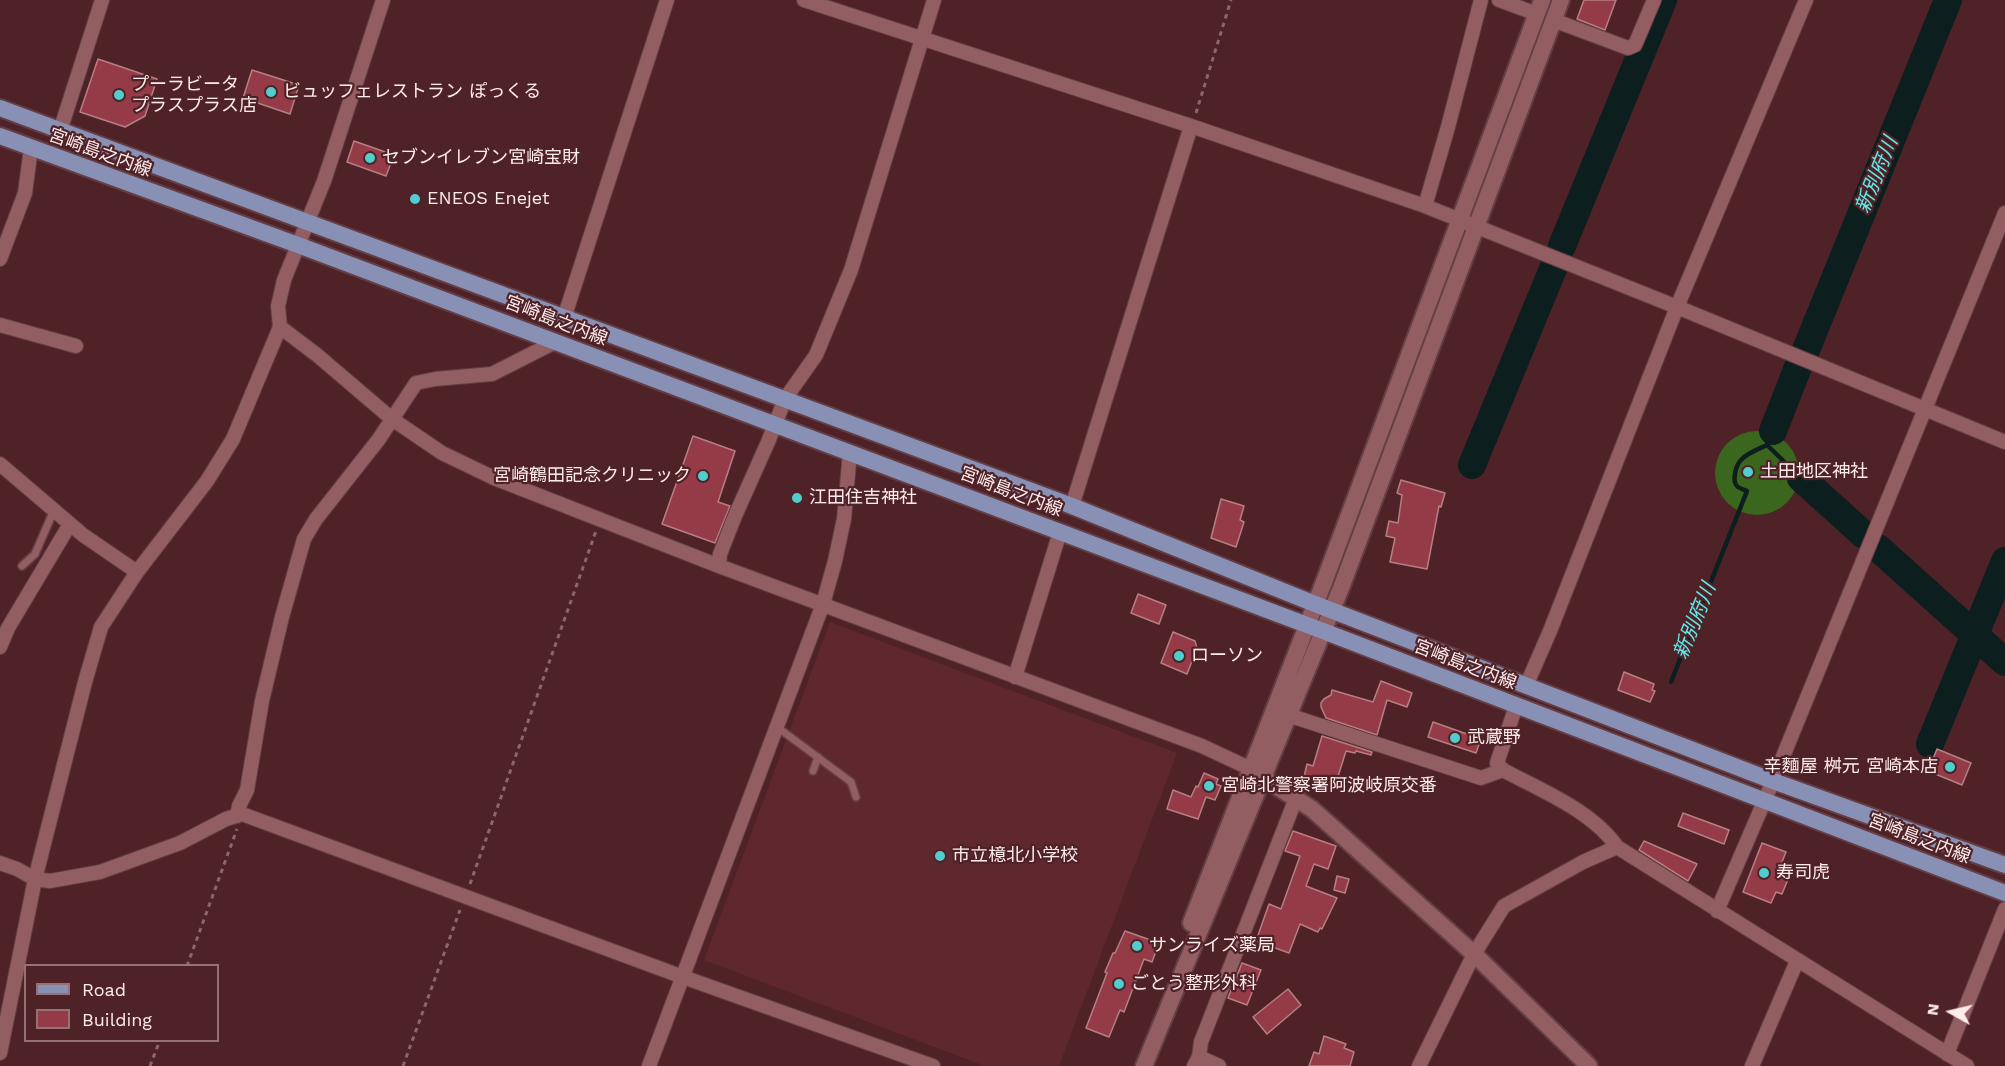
<!DOCTYPE html>
<meta charset="utf-8">
<style>
body{margin:0}
#map{position:relative;width:2005px;height:1066px;overflow:hidden;background:#4f2227;font-family:"Work Sans",sans-serif}
canvas{display:block}
.legend{position:absolute;left:24px;top:964px;width:195px;height:78px;box-sizing:border-box;background:#4f2227;border:2px solid #957276;margin:0;padding:8px 10px;list-style:none;font-size:18px;color:#feebec}
.legend li{display:flex;align-items:center;gap:12px;height:30px}
.legend b{width:30px;border:2px solid #957276}
.north{position:absolute;left:1921px;top:982px;width:60px;height:60px;-webkit-text-stroke:4px #4f2227;paint-order:stroke;rotate:278deg;font-size:16px;font-weight:700;line-height:24px;text-align:center;color:#feebec}
.north::after{content:'';display:block;margin:auto;width:21px;height:27px;background:#feebec;clip-path:polygon(50% 0,100% 100%,50% 72%,0 100%)}
</style>
<div id="map">
<canvas width="2005" height="1066"></canvas>
<ul class="legend">
<li><b style="height:8px;background:#8990b5"></b>Road</li>
<li><b style="height:16px;background:#953b47"></b>Building</li>
</ul>
<div class="north">N</div>
</div>
<script>
const ctx = document.querySelector('canvas').getContext('2d');
ctx.lineJoin = 'round';
function paint(path, color) {
  ctx.fillStyle = color;
  ctx.fill(path, 'evenodd');
}
function stroke(path, color, width, dash) {
  ctx.strokeStyle = color;
  ctx.lineWidth = width;
  ctx.lineCap = dash ? 'butt' : 'round';
  ctx.setLineDash(dash || []);
  ctx.stroke(path);
}
function write(font, color, halo, rows, align = 'center') {
  ctx.font = font + ' "Work Sans","Noto Sans JP",sans-serif';
  ctx.lineWidth = 4.5;
  ctx.setLineDash([]);
  ctx.textBaseline = 'middle';
  ctx.strokeStyle = halo;
  ctx.fillStyle = color;
  for (const [text, x, y, turn = 0] of rows) {
    ctx.save();
    ctx.translate(x, y);
    ctx.rotate((+turn || 0) * Math.PI / 180);
    ctx.textAlign = isNaN(turn) ? turn : align;
    if (halo) ctx.strokeText(text, 0, 0);
    ctx.fillText(text, 0, 0);
    ctx.restore();
  }
}
const built = new Path2D(`
 M830,622L1177,753L1059,1066H985L704,960Z`);
const green = new Path2D(`
 M1715 473a42 42 0 1 1 84 0a42 42 0 1 1-84 0Z`);
const stream = new Path2D(`
 M1773,431L1767,445L1801,478
 M1671,682L1747,491C1744,490 1741,489 1738,487C1731,482 1736,465 1741,460C1747,453 1759,449 1767,445`);
const river = new Path2D(`
 M1562,246L1663,0
 M1806,350L1948,0
 M1773,431L1798,367
 M1472,465L1555,264
 M1801,478L1863,534
 M1878,548L2005,662
 M1930,744L2005,561`);
const building = new Path2D(`
 M1584,0H1616L1605,30L1577,19Z
 M98,59L157,79L145,116L125,127L80,112Z
 M252,70L299,85L290,114L243,98Z
 M354,141L394,155L386,176L347,162Z
 M693,436L735,451L718,502L730,506L715,543L662,524Z
 M1401,480L1445,493L1441,507L1439,506L1427,569L1390,562L1395,538L1386,536L1389,521L1398,523L1402,495L1397,493Z
 M1221,499L1244,506L1240,520L1244,522L1236,547L1211,538Z
 M1138,594L1166,605L1159,624L1131,613Z
 M1173,632L1195,641L1197,648L1187,674L1161,663Z
 M1624,672L1654,684L1652,690L1655,691L1650,702L1618,690Z
 M1381,681L1412,693L1407,707L1387,700L1377,735L1326,718L1321,707V703L1324,699L1331,695L1332,690L1373,702Z
 M1433,722L1481,739L1476,753L1428,737Z
 M1322,736L1372,752L1371,755L1356,751L1355,753L1346,751L1335,786L1304,777L1307,764L1313,766Z
 M1937,749L1971,763L1962,785L1928,771Z
 M1204,773L1218,779L1216,784L1221,786L1215,800L1206,797L1198,819L1167,809L1173,790L1191,797L1196,786L1198,787Z
 M1683,813L1729,830L1724,844L1678,826Z
 M1293,831L1336,846L1328,869L1314,864L1306,886L1337,898L1322,929L1320,928L1318,932L1300,924L1289,953L1256,941L1269,904L1281,909L1300,856L1285,851Z
 M1644,841L1697,864L1688,881L1639,850Z
 M1762,843L1786,852L1780,867L1791,872L1782,894L1776,892L1771,903L1743,892Z
 M1337,876L1349,879L1345,893L1334,890Z
 M1125,931L1159,943L1152,962L1144,959L1124,1012L1120,1010L1109,1037L1086,1028L1107,973L1105,972L1113,953H1115Z
 M1242,963L1261,970L1247,1005L1228,998Z
 M1288,989L1301,1005L1267,1034L1253,1017Z
 M1324,1036L1346,1044L1344,1048L1354,1052L1350,1066H1309L1314,1052L1319,1054Z`);
const path = new Path2D(`
 M1196,113L1231,0
 M470,884L596,531
 M187,966L237,829
 M150,1066L160,1040
 M403,1066L460,910`);
const service = new Path2D(`
 M22,566L35,554L54,510
 M777,727L851,782L856,797
 M813,771L818,757`);
const minor = new Path2D(`
 M383,0L324,181L284,280L278,306L280,327L317,355L392,419L442,453L494,478L719,566L1202,746L1251,769
 M804,0L1191,126L1425,206L1677,307L2005,442
 M1499,0L1537,14
 M1553,20L1628,48L1635,45L1654,0
 M60,131L102,0
 M1425,206L1448,127L1481,0
 M0,259L25,193L31,148
 M564,318L667,0
 M0,325L76,346
 M0,464L83,535L137,572
 M1072,506L1191,126
 M719,566L720,554L735,516L768,442L785,399L816,355L851,270L934,0
 M0,647L8,628L70,524
 M1015,677L1060,532
 M1526,686L1550,631L1677,307L1806,0
 M1516,706L1497,763L1503,770C1540,790 1593,811 1617,847
 M1288,715L1481,778L1503,770
 M237,816L239,806L247,790L262,701L282,617L304,539L316,519L379,439L416,383L435,379L492,374L555,342
 M0,863L17,869L35,879L50,881L100,872L180,843L226,819L242,814L683,977L933,1066
 M1717,911L1773,781L2005,213
 M0,1053L35,879L85,682L101,627L137,572L207,481L233,439L280,327
 M1947,1054L2005,909
 M1199,1057L1219,1066
 M649,1066L823,604L835,561L844,519L850,452
 M1194,1066L1199,1057L1201,1042L1296,798
 M1419,1066L1474,954L1504,906L1583,862L1617,847L1967,1066
 M1752,1066L1797,961`);
const tertiary = new Path2D(`
 M1254,772L1312,809L1474,954L1589,1066
 M1191,923L1324,582L1542,0
 M1144,1066L1341,588L1561,0`);
const primary = new Path2D(`
 M0,108L1072,506L1315,604L1773,781L2005,865
 M0,136L298,245L1323,631L2005,893`);
const markers = [
 [271,92,6,"#52cdcd"],
 [119,95,6,"#52cdcd"],
 [370,158,6,"#52cdcd"],
 [415,199,6,"#52cdcd"],
 [1748,472,6,"#52cdcd"],
 [703,476,6,"#52cdcd"],
 [797,498,6,"#52cdcd"],
 [1179,656,6,"#52cdcd"],
 [1455,738,6,"#52cdcd"],
 [1950,767,6,"#52cdcd"],
 [1209,786,6,"#52cdcd"],
 [940,856,6,"#52cdcd"],
 [1764,873,6,"#52cdcd"],
 [1137,946,6,"#52cdcd"],
 [1119,984,6,"#52cdcd"]
];
const poiNames = [
 ["プーラビータ",131,85],
 ["プラスプラス店",131,106],
 ["ビュッフェレストラン ぽっくる",283,92],
 ["セブンイレブン宮崎宝財",382,158],
 ["ENEOS Enejet",427,199],
 ["土田地区神社",1760,472],
 ["宮崎鶴田記念クリニック",691,476,"right"],
 ["江田住吉神社",809,498],
 ["ローソン",1191,656],
 ["武蔵野",1467,738],
 ["辛麵屋 桝元 宮崎本店",1938,767,"right"],
 ["宮崎北警察署阿波岐原交番",1221,786],
 ["市立檍北小学校",952,856],
 ["寿司虎",1776,873],
 ["サンライズ薬局",1149,946],
 ["ごとう整形外科",1131,984]
];
const streetNames = [
 ["宮崎島之内線",100,153,20],
 ["宮崎島之内線",556,321,21],
 ["宮崎島之内線",1011,492,21],
 ["宮崎島之内線",1465,665,21],
 ["宮崎島之内線",1919,839,21]
];
const waterNames = [
 ["新別府川",1877,175,-68],
 ["新別府川",1695,621,-68]
];
paint(built, '#5e282e');
paint(green, '#3b661d');
stroke(stream, '#0c1e1e', 4.5);
stroke(river, '#0c1e1e', 28);
paint(building, '#953b47');
stroke(building, '#b67f83', 1.5);
stroke(service, '#633e44', 10);
stroke(minor, '#633e44', 16);
stroke(tertiary, '#633e44', 20);
stroke(primary, '#633e44', 20);
stroke(path, '#8b676b', 3, [4.5, 4.5]);
stroke(service, '#925e62', 7);
stroke(minor, '#925e62', 14);
stroke(tertiary, '#925e62', 16);
stroke(primary, '#8990b5', 16);
for (const [x, y, r, color] of markers) {
  const dot = new Path2D();
  dot.arc(x, y, r, 0, 2 * Math.PI);
  ctx.fillStyle = color;
  ctx.fill(dot);
  stroke(dot, '#4f2227', 2);
}
write('18px', '#feebec', '#4f2227', poiNames, 'left');
write('18px', '#feebec', '#4f2227', streetNames);
write('italic 20px', '#60ecec', '#4f2227', waterNames);
</script>
